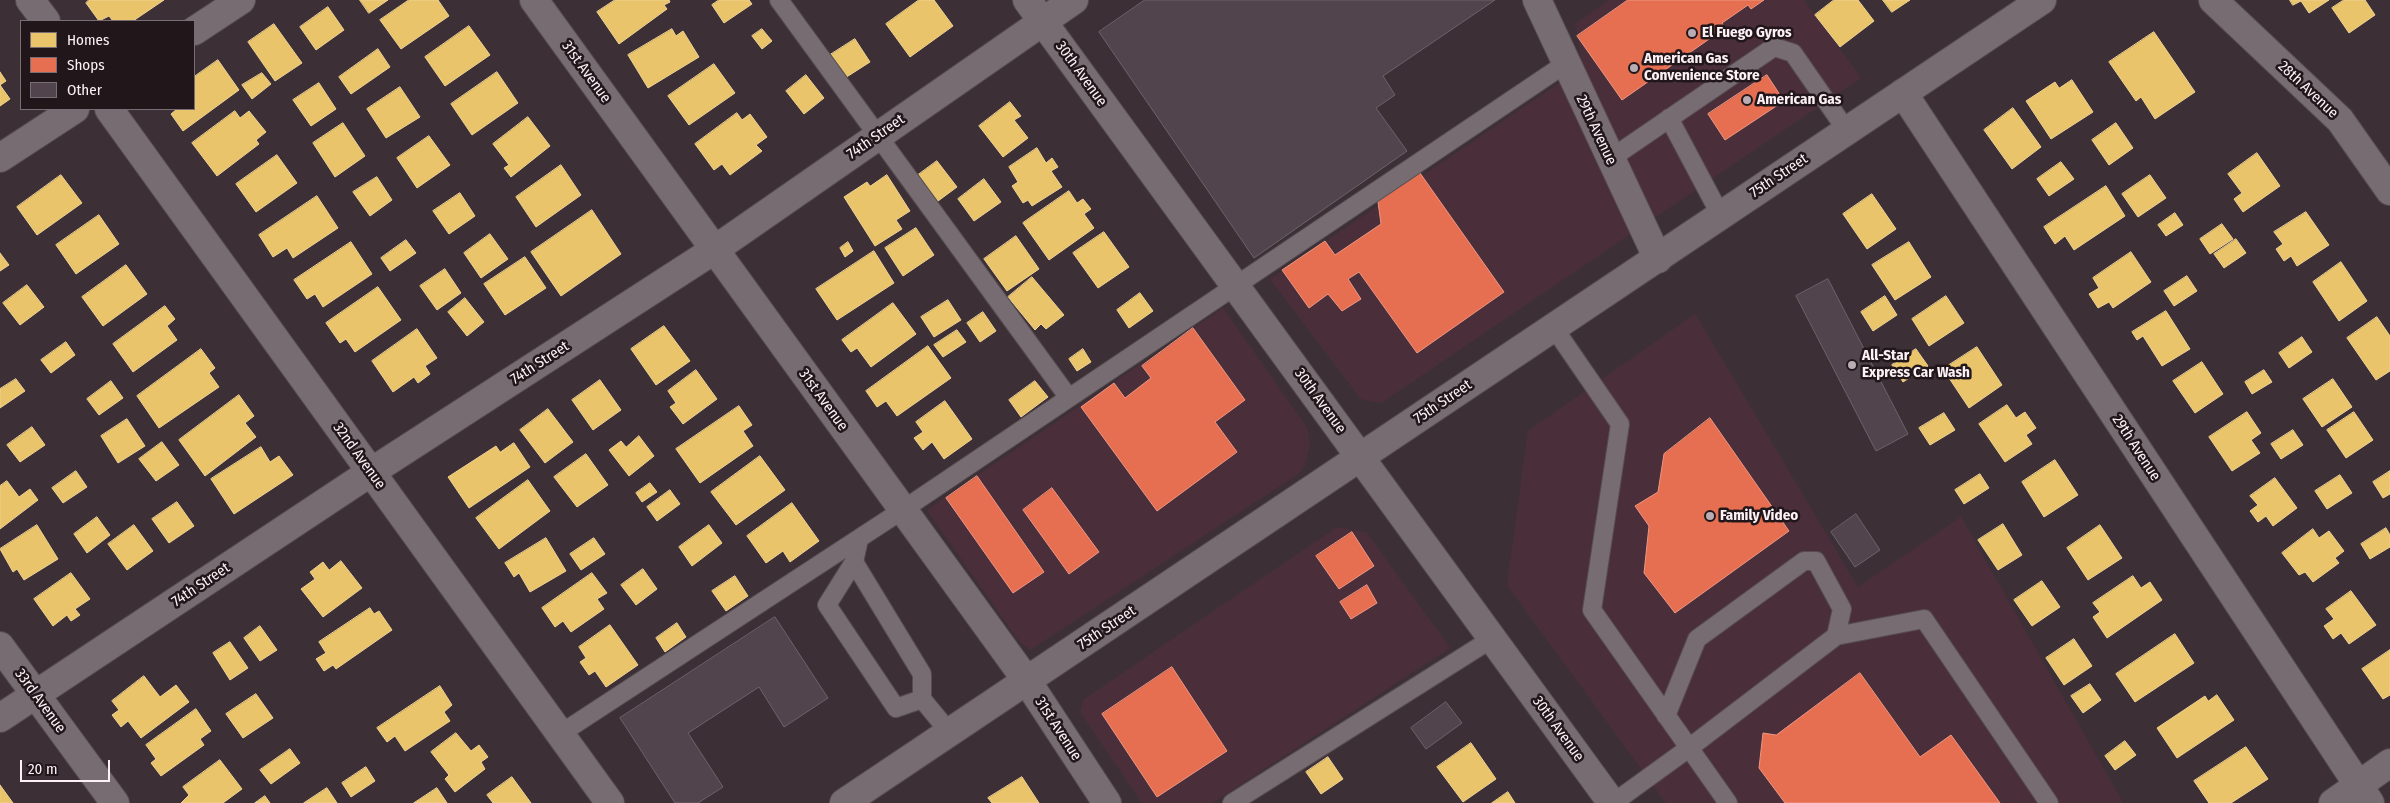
<!DOCTYPE html>
<style>
body{margin:0}
#map{position:relative;width:2390px;height:803px;overflow:hidden;background:#3c3036;font-family:"Fira Sans Condensed",sans-serif}
canvas{display:block}
.legend{position:absolute;left:20px;top:20px;width:175px;height:90px;box-sizing:border-box;background:#21171b;border:1px solid #796e73;margin:0;padding:6px 9px;list-style:none;font-size:15px;color:#fdf1f6}
.legend li{display:flex;align-items:center;gap:10px;height:25px}
.legend b{width:25px;border:1px solid #796e73}
.scale{position:absolute;left:20px;top:760px;width:90px;height:22px;box-sizing:border-box;border:2px solid #fdf1f6;border-top:0;padding-left:6px;font-size:15px;line-height:18px;white-space:nowrap;color:#fdf1f6;-webkit-text-stroke:4px #21171b;paint-order:stroke}
</style>
<div id="map">
<canvas width="2390" height="803"></canvas>
<ul class="legend">
<li><b style="height:14px;background:#e9c46a"></b>Homes</li>
<li><b style="height:14px;background:#e76f51"></b>Shops</li>
<li><b style="height:14px;background:#51444d"></b>Other</li>
</ul>
<div class="scale">20 m</div>
</div>
<script>
const ctx = document.querySelector('canvas').getContext('2d');
ctx.lineJoin = 'round';
function paint(path, color) {
  ctx.fillStyle = color;
  ctx.fill(path, 'evenodd');
}
function stroke(path, color, width, dash) {
  ctx.strokeStyle = color;
  ctx.lineWidth = width;
  ctx.lineCap = dash ? 'butt' : 'round';
  ctx.setLineDash(dash || []);
  ctx.stroke(path);
}
function write(font, color, halo, rows, align = 'center') {
  ctx.font = font + ' "Fira Sans Condensed",sans-serif';
  ctx.lineWidth = 5;
  ctx.setLineDash([]);
  ctx.textBaseline = 'middle';
  ctx.strokeStyle = halo;
  ctx.fillStyle = color;
  for (const [text, x, y, turn = 0] of rows) {
    ctx.save();
    ctx.translate(x, y);
    ctx.rotate((+turn || 0) * Math.PI / 180);
    ctx.textAlign = isNaN(turn) ? turn : align;
    if (halo) ctx.strokeText(text, 0, 0);
    ctx.fillText(text, 0, 0);
    ctx.restore();
  }
}
const built = new Path2D(`
 M1609,0H1804L1861,78L1381,403L1361,399L1270,279L1583,67L1575,24Z
 M1223,308L1308,429L1310,446L1305,464L1298,474L1030,650L1018,640L927,510Z
 M1695,314L1858,587L1961,517L2123,803H1666L1507,585L1528,431Z
 M1337,527L1367,533L1450,648L1212,803H1142L1080,712L1083,700Z`);
const homes = new Path2D(`
 M89,0H164L133,21H113L109,16L99,21L86,3Z
 M360,0H388L369,13Z
 M409,0H438L449,16L401,49L380,20Z
 M615,0H669L670,2L664,5L667,9L619,44L597,12Z
 M719,0H749L752,4L724,23L712,5Z
 M919,0H934L953,26L910,57L886,24Z
 M1834,0H1858L1874,21L1840,47L1815,15Z
 M1883,0H1910L1892,12Z
 M2290,0H2329L2309,13L2301,1L2293,5Z
 M2344,0H2365L2375,15L2349,33L2332,8Z
 M328,7L344,30L316,50L300,27Z
 M274,24L302,63L275,81L248,42Z
 M469,26L490,55L445,86L425,57Z
 M672,29L676,36L683,31L699,57L648,88L628,55Z
 M762,29L772,41L762,49L752,36Z
 M2154,32L2195,92L2155,119L2141,97L2136,101L2109,62Z
 M855,39L870,62L845,78L830,55Z
 M378,49L390,67L351,94L339,77Z
 M218,60L239,90L183,131L171,114L177,109H194V77Z
 M714,64L735,93L689,125L668,96Z
 M0,72L6,81L0,85L10,99L0,106Z
 M497,72L518,103L472,135L451,104Z
 M262,73L271,84L252,99L242,85Z
 M806,75L824,98L804,114L786,91Z
 M2072,80L2093,112L2051,139L2026,101L2055,82L2059,88Z
 M319,83L336,109L311,126L293,100Z
 M400,87L420,117L386,138L367,109Z
 M1010,102L1021,116L1014,120L1028,138L1003,157L979,126Z
 M2013,108L2041,147L2012,169L1984,130Z
 M235,111L240,118L249,111L266,132L256,140L259,144L217,176L192,143Z
 M737,113L742,120L750,114L767,137L756,145L762,151L730,175L722,164L714,170L695,144Z
 M528,117L550,146L511,177L504,168L509,165L493,144Z
 M343,123L365,156L335,177L313,143Z
 M2116,123L2133,148L2109,165L2092,140Z
 M429,136L450,165L417,188L397,158Z
 M1037,148L1046,163L1052,158L1058,167L1051,171L1062,187L1032,206L1028,200L1023,203L1012,186L1018,182L1009,167Z
 M2257,153L2280,186L2243,212L2234,199L2242,193L2228,174Z
 M277,155L297,183L256,212L236,184Z
 M937,161L957,187L934,204L914,178Z
 M2061,162L2074,179L2049,196L2037,179Z
 M561,165L581,195L536,227L516,197Z
 M61,175L82,203L37,235L17,207Z
 M887,175L910,211L896,220L902,229L875,246L844,197L867,182L870,186Z
 M2150,175L2166,198L2138,217L2122,194Z
 M377,177L392,200L370,216L353,192Z
 M984,179L1001,202L974,221L958,199Z
 M2106,186L2125,216L2074,250L2065,236L2055,244L2044,227Z
 M1069,191L1077,203L1083,199L1091,209L1084,214L1094,228L1049,260L1023,223Z
 M460,193L475,216L449,234L433,211Z
 M1872,194L1896,229L1867,249L1843,214Z
 M317,196L338,228L293,258L287,248L273,257L259,235Z
 M592,210L621,254L561,296L531,252Z
 M2306,212L2329,245L2297,266L2291,256L2284,261L2276,249L2283,244L2274,232Z
 M2175,213L2183,225L2166,236L2158,225Z
 M99,215L119,244L76,274L56,245Z
 M2222,224L2233,239L2210,254L2200,239Z
 M916,228L934,255L903,276L885,248Z
 M1104,232L1129,267L1098,288L1073,253Z
 M490,234L508,259L481,278L464,253Z
 M1016,236L1039,269L1007,291L984,259Z
 M2236,239L2246,253L2224,268L2214,254Z
 M406,240L416,253L390,271L381,258Z
 M351,242L372,274L323,307L315,294L307,299L294,280Z
 M848,242L853,251L845,257L840,248Z
 M1909,242L1931,277L1895,300L1872,265Z
 M874,251L894,283L837,320L816,289Z
 M2131,252L2151,282L2113,308L2109,302L2098,308L2089,294L2099,288L2093,278Z
 M0,253L9,265L0,271Z
 M525,257L546,288L505,315L484,284Z
 M2341,262L2367,301L2339,321L2313,282Z
 M126,265L147,294L103,326L82,297Z
 M445,269L461,293L437,310L420,286Z
 M2187,276L2197,291L2174,306L2164,291Z
 M1032,277L1064,315L1046,329L1041,324L1035,330L1008,297Z
 M27,285L44,307L20,325L3,303Z
 M378,287L401,320L355,352L346,339L340,343L326,323Z
 M1140,293L1153,311L1129,328L1117,310Z
 M1885,296L1897,315L1873,331L1861,312Z
 M1946,296L1964,323L1929,346L1912,319Z
 M465,298L484,322L467,336L448,312Z
 M948,300L961,320L934,337L921,317Z
 M893,303L916,334L871,367L857,348L851,352L842,340Z
 M165,306L175,319L167,326L177,340L133,372L113,344Z
 M2166,311L2190,349L2162,366L2143,336L2137,340L2132,332Z
 M983,312L996,331L980,342L967,323Z
 M2377,317L2390,336V371L2376,380L2347,338Z
 M664,326L690,361L656,385L631,349Z
 M417,329L437,358L425,366L430,374L418,383L414,377L393,392L372,361Z
 M957,330L966,342L943,357L934,345Z
 M2302,337L2312,352L2289,368L2279,353Z
 M66,342L75,355L51,373L41,360Z
 M928,346L951,378L897,416L886,401L877,407L866,391Z
 M1977,347L2002,385L1969,408L1943,369Z
 M201,349L215,368L209,373L219,387L159,428L137,396Z
 M1083,349L1091,362L1077,371L1069,359Z
 M1916,349L1928,366L1903,382L1892,365Z
 M2202,362L2223,394L2195,413L2173,381Z
 M696,370L717,399L683,424L670,407L676,403L668,391Z
 M2264,370L2272,382L2252,394L2245,382Z
 M16,379L25,391L0,408V389Z
 M2333,379L2352,407L2322,427L2303,399Z
 M600,380L621,410L593,430L572,400Z
 M111,381L123,398L99,415L87,399Z
 M1035,381L1048,397L1021,417L1009,400Z
 M239,395L254,416L245,423L256,437L205,476L179,440Z
 M945,401L972,439L944,459L932,442L923,450L914,438L923,432L916,422Z
 M2007,405L2016,418L2025,412L2036,428L2026,435L2032,444L2005,462L1979,424Z
 M739,406L752,425L743,431L753,446L700,483L676,449Z
 M548,409L573,442L545,463L520,430Z
 M2247,412L2261,433L2251,440L2260,453L2232,471L2209,437Z
 M2354,412L2373,440L2346,458L2327,430Z
 M1944,413L1955,430L1930,445L1919,428Z
 M127,419L145,446L118,463L101,436Z
 M32,427L45,445L20,462L7,445Z
 M2293,430L2303,445L2281,459L2271,444Z
 M639,436L654,456L629,476L609,450L621,441L626,447Z
 M162,442L179,465L156,481L139,459Z
 M514,443L530,467L469,508L448,477L496,446L500,452Z
 M261,447L270,462L279,456L293,475L234,514L211,479Z
 M586,454L608,485L577,507L554,477Z
 M760,456L785,490L736,525L711,492Z
 M2055,460L2078,495L2044,517L2022,482Z
 M76,471L87,487L63,503L52,488Z
 M2390,471V494L2383,498L2373,482Z
 M1980,474L1989,488L1964,504L1955,490Z
 M2340,475L2352,493L2327,509L2315,491Z
 M2275,478L2297,508L2273,526L2266,516L2258,522L2250,511L2258,505L2250,496Z
 M528,480L550,511L499,549L476,518Z
 M7,481L19,497L30,489L38,500L0,529V486Z
 M650,483L657,492L642,502L636,493Z
 M670,490L680,504L657,521L647,507Z
 M177,502L194,526L169,543L152,519Z
 M792,503L819,541L790,562L783,551L766,563L747,536Z
 M97,517L110,535L87,553L74,534Z
 M2003,524L2022,555L1998,570L1978,540Z
 M37,525L58,559L24,580L17,569L13,572L0,549Z
 M134,525L153,551L127,570L108,544Z
 M709,525L722,543L692,566L679,547Z
 M2100,525L2122,558L2088,580L2067,548Z
 M2386,528L2390,535V547L2370,559L2361,544Z
 M2313,529L2319,538L2329,531L2344,551L2335,558L2339,563L2313,582L2305,572L2299,575L2282,553Z
 M546,538L566,571L530,592L519,573L514,577L505,563Z
 M594,538L605,554L581,570L570,554Z
 M341,561L362,588L323,617L301,589L315,579L310,572L323,562L329,570Z
 M643,569L657,589L636,605L621,585Z
 M71,573L90,599L75,609L80,615L71,621L67,615L53,626L34,599Z
 M592,573L607,593L597,599L604,609L571,632L563,621L555,627L542,608Z
 M735,576L748,596L726,611L712,591Z
 M2133,576L2141,588L2150,582L2162,600L2107,638L2093,617L2100,612L2093,603Z
 M2042,581L2060,607L2032,626L2014,600Z
 M2351,591L2376,625L2349,644L2341,633L2333,639L2324,626L2334,619L2326,609Z
 M370,608L374,614L379,611L392,630L336,669L333,665L324,671L316,659L326,653L319,642Z
 M677,623L686,637L665,652L656,638Z
 M610,625L638,665L606,687L595,671L589,675L580,662L586,658L579,647Z
 M260,626L277,650L260,661L244,638Z
 M2175,634L2194,663L2135,702L2116,674Z
 M2074,639L2092,666L2064,685L2046,658Z
 M230,642L248,668L230,680L213,653Z
 M2390,650V695L2383,699L2362,669Z
 M144,676L160,697L176,685L189,702L141,738L128,721L121,727L112,715L119,710L112,701Z
 M2090,684L2101,700L2083,713L2071,696Z
 M440,686L452,705L444,712L450,721L405,751L395,736L387,742L377,728Z
 M256,694L273,718L243,738L226,714Z
 M2217,695L2234,720L2177,758L2157,728L2205,696L2208,701Z
 M196,709L211,731L200,739L204,745L161,776L151,763L156,759L146,745Z
 M456,733L471,751L479,745L488,757L481,762L485,769L455,792L445,779L449,775L431,752Z
 M2125,741L2136,755L2115,770L2105,756Z
 M1471,743L1496,779L1463,802L1437,767Z
 M2246,747L2268,779L2231,803H2209L2194,781Z
 M290,749L300,763L271,784L260,770Z
 M1328,757L1343,779L1321,794L1306,772Z
 M220,760L242,789L223,803H181L189,795L183,787Z
 M366,767L375,781L351,797L342,783Z
 M512,777L531,803H493L487,795Z
 M1022,777L1039,803H992L988,798Z
 M0,785L13,803H0Z
 M327,788L337,803H304Z
 M437,788L447,803H414Z
 M1508,792L1515,803H1492Z
 M265,796L270,803H255Z`);
const shops = new Path2D(`
 M1628,0H1764L1751,9L1748,5L1722,23L1725,28L1622,100L1577,36Z
 M1767,75L1784,101L1725,140L1708,114Z
 M1420,173L1504,292L1417,353L1359,272L1348,279L1361,299L1342,311L1328,294L1309,308L1282,270L1325,241L1335,255L1381,224L1378,202Z
 M1193,328L1245,400L1215,422L1237,452L1157,511L1081,407L1114,383L1125,398L1151,378L1142,366Z
 M1710,418L1789,531L1675,613L1644,573L1649,526L1635,506L1658,492L1664,454Z
 M977,476L1044,572L1013,593L946,498Z
 M1052,488L1099,552L1069,574L1023,510Z
 M1352,532L1374,566L1339,589L1316,556Z
 M1367,585L1377,603L1351,619L1340,602Z
 M1172,667L1227,751L1157,797L1102,714Z
 M1860,673L1920,757L1951,735L2000,803H1785L1759,768L1763,733L1776,735Z`);
const building = new Path2D(`
 M1145,0H1495L1383,76L1395,95L1376,108L1407,151L1254,258L1099,32Z
 M1828,279L1908,434L1876,451L1796,296Z
 M1856,514L1880,550L1855,567L1831,532Z
 M775,617L828,698L784,727L759,687L688,733L723,787L698,803H675L620,718Z
 M1446,702L1462,723L1426,749L1411,728Z`);
const service = new Path2D(`
 M779,0L1069,398
 M1669,118L1721,216
 M1610,159L1774,47L1793,53L1847,131
 M1554,328L1620,424L1592,610L1728,803
 M859,539L854,562L827,605L896,708L922,699
 M854,562L922,674V699L950,733
 M1836,636L1924,619L2049,803
 M560,734L904,509L1565,64
 M1232,803L1493,638
 M1613,803L1689,748L1836,636L1842,609L1816,561H1804L1697,639L1666,716`);
const minor = new Path2D(`
 M30,0L46,21
 M534,0L1027,681L1107,803
 M1537,0L1658,259
 M2213,0L2340,120L2390,191
 M194,31L241,0
 M1903,93L2370,803
 M109,109L610,803
 M0,158L75,109
 M0,646L115,803
 M0,718L371,472L714,250L1074,0
 M2333,803L2390,763`);
const tertiary = new Path2D(`
 M1027,0L1612,803
 M844,803L2042,0`);
const markers = [
 [1692,33,5,"#b9adb3"],
 [1634,68,5,"#b9adb3"],
 [1747,100,5,"#b9adb3"],
 [1852,365,5,"#b9adb3"],
 [1710,516,5,"#b9adb3"]
];
const poiNames = [
 ["El Fuego Gyros",1702,33],
 ["American Gas",1644,59],
 ["Convenience Store",1644,76],
 ["American Gas",1757,100],
 ["All-Star",1862,356],
 ["Express Car Wash",1862,373],
 ["Family Video",1720,516]
];
const streetNames = [
 ["31st Avenue",586,72,54],
 ["30th Avenue",1081,74,54],
 ["28th Avenue",2308,90,43],
 ["29th Avenue",1596,130,65],
 ["74th Street",876,137,-35],
 ["75th Street",1779,176,-34],
 ["74th Street",540,363,-33],
 ["31st Avenue",823,400,54],
 ["30th Avenue",1320,401,54],
 ["75th Street",1443,402,-34],
 ["29th Avenue",2136,448,57],
 ["32nd Avenue",359,456,54],
 ["74th Street",201,585,-34],
 ["75th Street",1107,628,-34],
 ["33rd Avenue",40,701,54],
 ["31st Avenue",1058,729,57],
 ["30th Avenue",1558,729,54]
];
paint(built, '#4a2f3b');
paint(homes, '#e9c46a');
stroke(homes, '#efd294', 1);
paint(shops, '#e76f51');
stroke(shops, '#ee9682', 1);
paint(building, '#51444d');
stroke(building, '#6d6369', 1);
stroke(service, '#574d51', 20);
stroke(minor, '#574d51', 30);
stroke(tertiary, '#574d51', 30);
stroke(service, '#776c71', 18);
stroke(minor, '#776c71', 28);
stroke(tertiary, '#776c71', 28);
for (const [x, y, r, color] of markers) {
  const dot = new Path2D();
  dot.arc(x, y, r, 0, 2 * Math.PI);
  ctx.fillStyle = color;
  ctx.fill(dot);
  stroke(dot, '#21171b', 2);
}
write('bold 15px', '#fdf1f6', '#21171b', poiNames, 'left');
write('15px', '#fdf1f6', '#21171b', streetNames);
</script>
